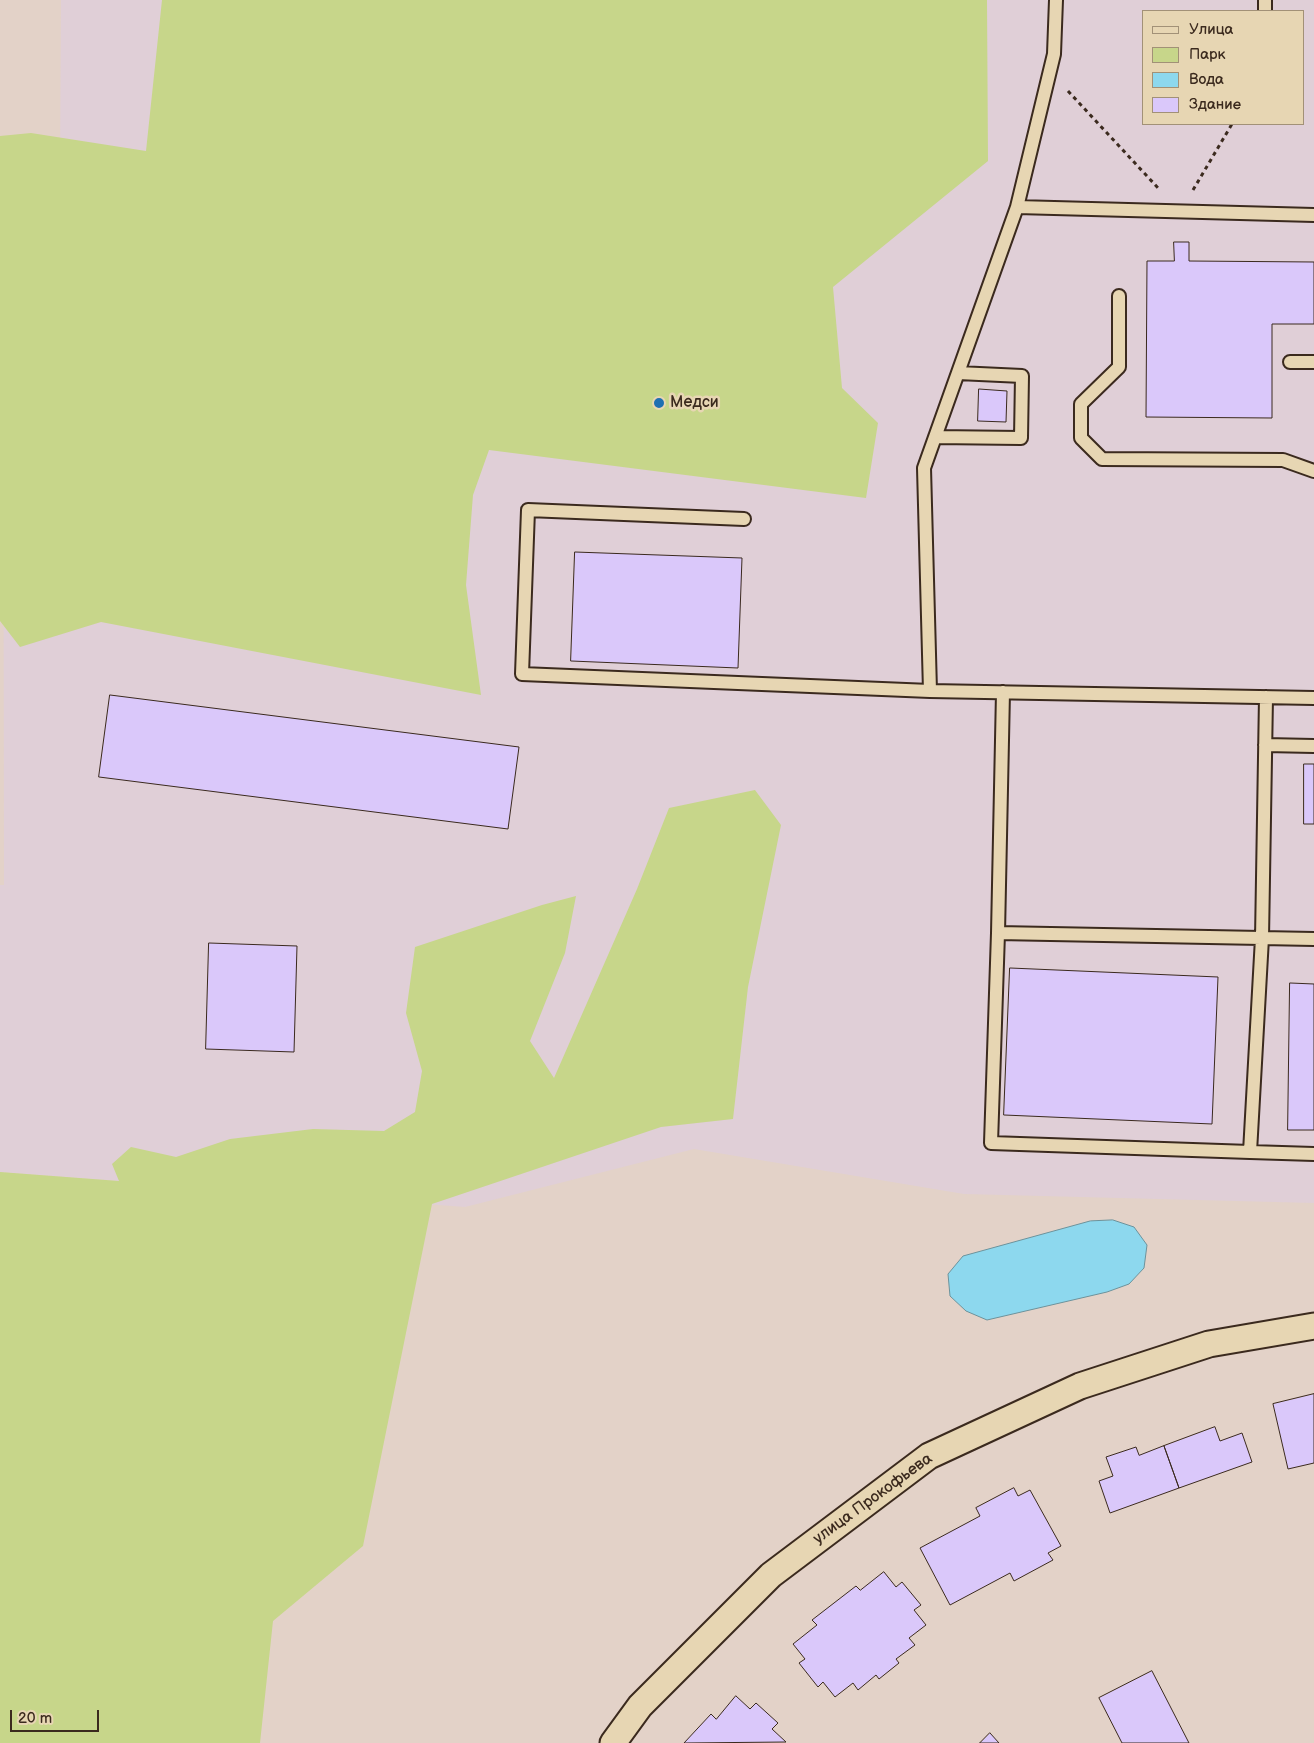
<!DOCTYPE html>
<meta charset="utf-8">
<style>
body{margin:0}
#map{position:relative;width:1314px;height:1743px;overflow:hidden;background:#e3d2c8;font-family:"Balsamiq Sans",sans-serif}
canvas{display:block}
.legend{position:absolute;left:1142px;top:10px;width:162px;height:115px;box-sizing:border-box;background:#e7d6b3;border:1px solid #a29177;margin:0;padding:6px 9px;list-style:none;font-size:15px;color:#3b2a1e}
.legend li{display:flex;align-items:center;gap:10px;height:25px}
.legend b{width:25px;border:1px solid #a29177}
.scale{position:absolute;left:10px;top:1710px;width:89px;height:22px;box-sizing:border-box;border:2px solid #3b2a1e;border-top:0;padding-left:6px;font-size:15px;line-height:18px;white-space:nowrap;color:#3b2a1e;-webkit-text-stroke:4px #e7d6b3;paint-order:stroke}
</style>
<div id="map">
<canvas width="1314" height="1743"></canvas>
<ul class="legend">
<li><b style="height:6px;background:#e7d6b3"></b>Улица</li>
<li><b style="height:14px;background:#c7d68a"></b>Парк</li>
<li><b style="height:14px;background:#8dd8ee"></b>Вода</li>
<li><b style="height:14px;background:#dac8fa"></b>Здание</li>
</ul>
<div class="scale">20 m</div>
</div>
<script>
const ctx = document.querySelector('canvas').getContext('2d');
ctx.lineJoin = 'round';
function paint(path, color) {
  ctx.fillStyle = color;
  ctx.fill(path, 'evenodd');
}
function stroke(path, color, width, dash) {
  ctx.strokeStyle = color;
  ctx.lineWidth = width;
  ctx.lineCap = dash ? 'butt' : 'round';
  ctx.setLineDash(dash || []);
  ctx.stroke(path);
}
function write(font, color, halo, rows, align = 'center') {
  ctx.font = font + ' "Balsamiq Sans",sans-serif';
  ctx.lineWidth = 5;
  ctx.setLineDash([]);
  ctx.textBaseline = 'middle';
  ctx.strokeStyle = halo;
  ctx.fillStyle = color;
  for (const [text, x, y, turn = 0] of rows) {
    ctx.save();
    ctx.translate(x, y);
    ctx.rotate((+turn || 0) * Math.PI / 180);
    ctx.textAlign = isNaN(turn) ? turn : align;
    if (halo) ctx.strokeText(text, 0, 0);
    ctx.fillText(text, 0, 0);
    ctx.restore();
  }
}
const built = new Path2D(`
 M61,0H1314V1203L964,1194L694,1149L465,1207L0,1172V885H4L3,170L60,171ZM1143,11H1303V124H1143Z`);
const green = new Path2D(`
 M162,0H987L988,161L833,287L842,388L878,423L866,498L489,450L473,495L466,585L481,695L101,622L20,647L0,621V136L31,133L146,151Z
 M755,790L781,825L748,987L733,1119L661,1127L432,1204L363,1546L273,1621L260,1743H0V1172L119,1181L112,1164L131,1147L176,1157L230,1139L313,1129L384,1131L415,1112L422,1071L406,1013L415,947L542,905L576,896L565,953L530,1041L554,1078L637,889L669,808Z`);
const water = new Path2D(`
 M1113,1220L1134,1227L1147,1245L1144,1268L1129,1284L1107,1292L987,1320L966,1311L950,1296L948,1274L963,1256L1090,1221Z`);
const building = new Path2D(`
 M1174,242H1189V261L1314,262V324H1272V418L1146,417L1147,261H1174Z
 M979,389L1007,391L1006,422L978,421Z
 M575,552L742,558L738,668L571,661Z
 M110,695L519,747L508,829L99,777Z
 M1304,764H1314V824H1304Z
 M209,943L297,946L294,1052L206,1049Z
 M1010,968L1218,977L1212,1124L1004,1115Z
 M1290,983L1314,984V1130H1288Z
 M1314,1394V1463L1288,1469L1273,1404Z
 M1215,1427L1220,1441L1242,1433L1252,1462L1179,1488L1164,1446Z
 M1164,1446L1179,1488L1110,1513L1099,1481L1113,1476L1106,1457L1136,1447L1139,1455Z
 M1014,1488L1018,1496L1030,1490L1061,1546L1048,1553L1053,1560L1014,1581L1010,1573L950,1605L920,1548L980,1516L976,1508Z
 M884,1572L896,1587L902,1582L921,1605L914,1610L926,1625L909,1638L915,1645L896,1659L899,1663L879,1679L876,1675L858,1690L853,1683L835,1697L823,1682L818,1687L799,1663L805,1659L793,1644L817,1625L812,1620L856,1586L860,1590Z
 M1152,1671L1189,1743H1122L1099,1698Z
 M736,1696L750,1709L756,1703L778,1723L772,1729L786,1742L684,1743L711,1714L716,1719Z
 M990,1733L999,1743H980Z`);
const path = new Path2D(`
 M1068,91L1159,189
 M1193,190L1232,124`);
const service = new Path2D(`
 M1265,0V11
 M1017,207L1054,54L1056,0
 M1119,296V367L1081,404V438L1102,459L1283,460L1314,471
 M1290,362H1314
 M935,437L1021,438L1022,376L958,373
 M744,519L528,510L522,674L930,691L1314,698
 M930,691L924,468L1017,207L1314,215
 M1003,692L998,933L1314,939
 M1265,745L1314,746
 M998,933L991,1143L1250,1152L1262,938L1266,697
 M1250,1152L1314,1154`);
const minor = new Path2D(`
 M613,1743L640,1706L771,1575L929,1456L1080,1386L1209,1344L1314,1326`);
const markers = [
 [659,403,6,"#1f6fb2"]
];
const poiNames = [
 ["Медси",670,403]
];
const streetNames = [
 ["улица Прокофьева",873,1499,-36]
];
paint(built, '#e0cfd7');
paint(green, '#c7d68a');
paint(water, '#8dd8ee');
stroke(water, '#6c929b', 1);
paint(building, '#dac8fa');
stroke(building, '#3b2a1e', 1);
stroke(service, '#3b2a1e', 16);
stroke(minor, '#3b2a1e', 29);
stroke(path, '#3b2a1e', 3, [4, 4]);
stroke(service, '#e7d6b3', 12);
stroke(minor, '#e7d6b3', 25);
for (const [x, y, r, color] of markers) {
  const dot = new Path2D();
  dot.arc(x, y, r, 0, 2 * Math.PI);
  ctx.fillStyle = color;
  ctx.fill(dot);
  stroke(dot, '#e7d6b3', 2);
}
write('16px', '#3b2a1e', '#e7d6b3', poiNames, 'left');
write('16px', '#3b2a1e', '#e7d6b3', streetNames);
</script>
